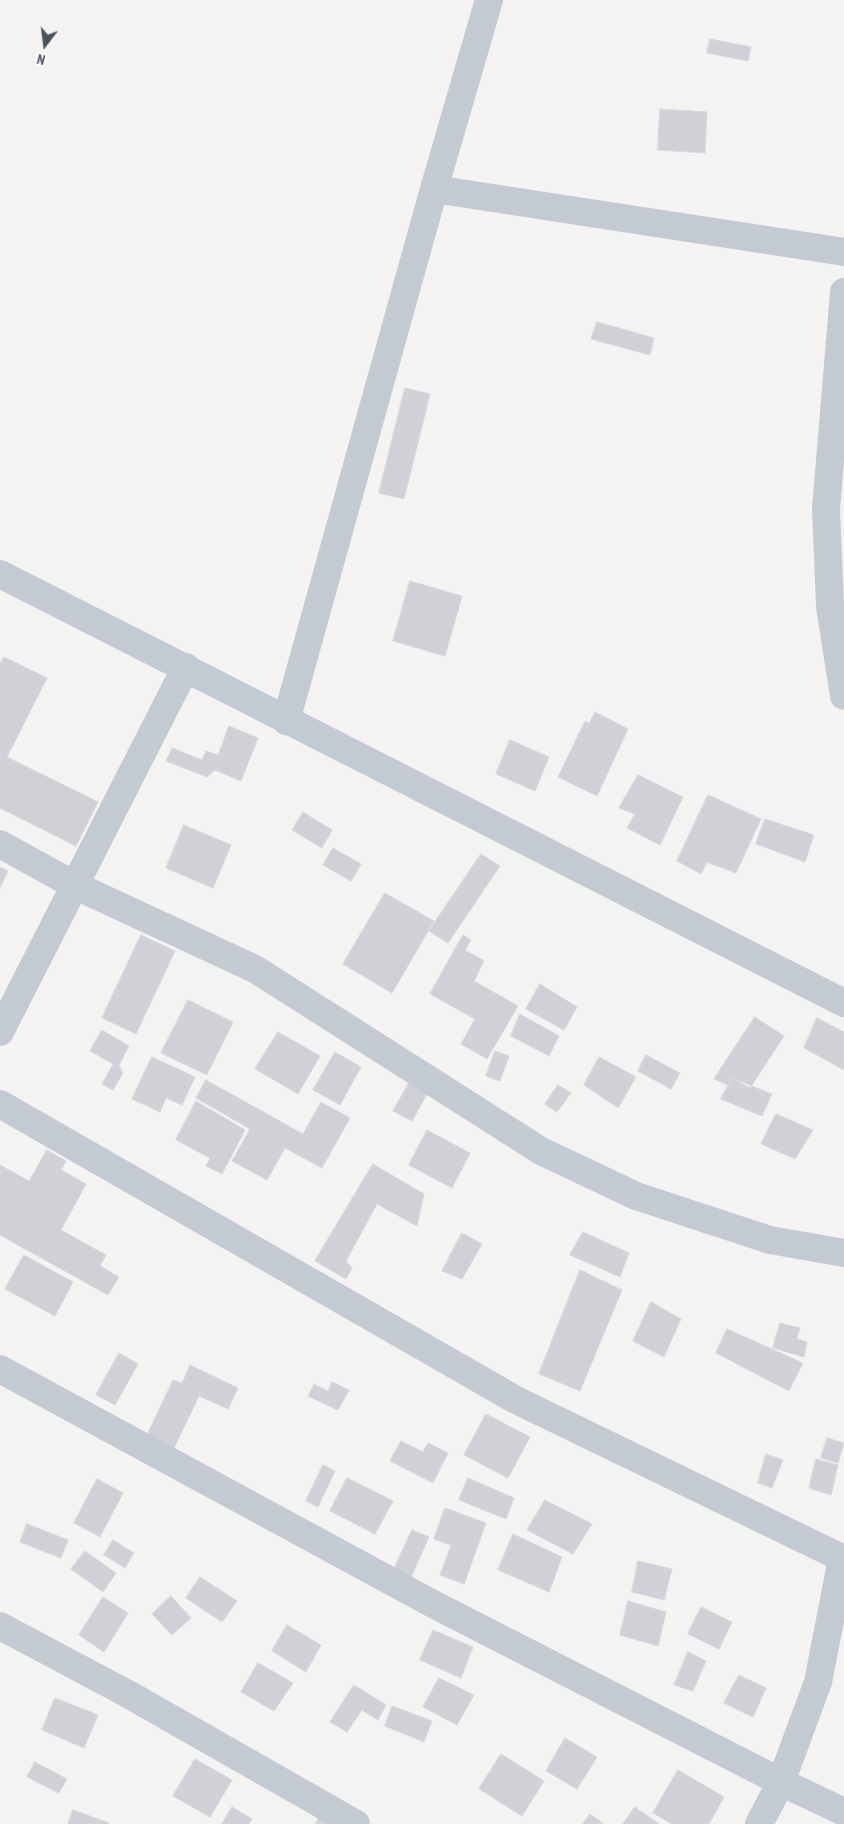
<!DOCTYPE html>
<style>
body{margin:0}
#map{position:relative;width:844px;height:1824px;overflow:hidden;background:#f4f3f2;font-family:"PT Sans Narrow",sans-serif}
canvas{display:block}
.north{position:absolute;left:20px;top:20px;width:50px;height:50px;-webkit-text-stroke:4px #fff;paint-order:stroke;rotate:195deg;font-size:14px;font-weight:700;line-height:20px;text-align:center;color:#4b525e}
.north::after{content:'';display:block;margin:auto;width:18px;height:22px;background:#4b525e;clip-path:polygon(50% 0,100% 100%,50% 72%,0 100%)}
</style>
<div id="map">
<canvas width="844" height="1824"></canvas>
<div class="north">N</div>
</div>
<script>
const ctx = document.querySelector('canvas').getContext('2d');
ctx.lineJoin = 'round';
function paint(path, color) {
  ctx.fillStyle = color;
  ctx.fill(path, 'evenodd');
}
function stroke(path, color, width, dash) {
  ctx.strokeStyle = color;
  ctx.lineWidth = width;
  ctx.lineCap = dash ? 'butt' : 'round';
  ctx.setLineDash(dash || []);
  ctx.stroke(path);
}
const building = new Path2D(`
 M710,39L751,47L748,61L707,53Z
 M660,109L707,112L705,153L658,150Z
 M597,322L654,338L650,355L591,339Z
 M405,388L430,394L404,499L379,493Z
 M410,581L462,596L445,656L393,641Z
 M4,657L47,678L7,757L98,802L76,846L0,808V664Z
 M595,712L628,729L597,796L558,777L585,721L589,723Z
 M229,726L258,738L241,781L215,770L207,777L166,761L172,748L202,760L206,751L218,755Z
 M510,740L549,757L535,791L496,774Z
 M638,775L683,797L660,845L627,828L635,814L619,808Z
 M708,795L761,819L736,873L707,862L701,874L677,861Z
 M303,812L332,830L322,848L292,830Z
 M765,819L814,835L805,862L756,844Z
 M184,825L231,845L213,888L166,868Z
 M333,848L361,864L351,881L323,865Z
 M481,854L500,866L448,943L429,931Z
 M0,867L8,871L0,888Z
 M385,893L434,921L392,993L343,964Z
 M141,935L175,951L136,1034L102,1018Z
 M463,935L471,940L465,950L484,961L474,981L518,1006L487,1059L461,1044L475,1019L430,994Z
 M540,984L577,1007L564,1030L526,1009Z
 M188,1000L233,1022L207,1075L161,1053Z
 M520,1014L559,1036L549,1056L511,1036Z
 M755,1017L784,1036L750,1088L732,1078L728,1085L714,1079Z
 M817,1018L844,1032V1070L804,1048Z
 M102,1030L129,1046L119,1065L123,1073L113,1090L102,1084L113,1064L90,1051Z
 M278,1032L320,1056L298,1094L255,1069Z
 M495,1051L509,1056L500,1081L486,1076Z
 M335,1052L361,1067L340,1105L313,1090Z
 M646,1055L680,1073L671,1089L638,1071Z
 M152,1057L195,1077L182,1105L166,1098L160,1112L132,1099Z
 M599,1057L636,1077L618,1108L584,1085Z
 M732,1078L772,1094L762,1116L721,1099Z
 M206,1080L303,1134L321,1102L350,1118L322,1168L285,1148L267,1180L232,1161L250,1129L196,1098Z
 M409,1083L427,1094L412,1121L393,1111Z
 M558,1085L571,1093L557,1112L545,1104Z
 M196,1101L245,1130L222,1174L206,1166L210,1158L176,1140Z
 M776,1114L813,1130L795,1159L761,1144Z
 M427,1130L470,1153L452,1188L409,1165Z
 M47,1150L66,1161L61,1170L86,1184L61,1230L106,1255L100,1266L119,1277L108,1295L0,1235V1165L29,1181Z
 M373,1164L424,1194L417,1226L377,1204L346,1261L352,1268L346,1279L315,1261Z
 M583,1232L629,1253L620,1277L570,1255Z
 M462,1233L482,1244L462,1279L442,1271Z
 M24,1255L73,1282L55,1316L5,1289Z
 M580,1270L622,1290L580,1391L539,1374Z
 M651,1302L681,1319L664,1357L633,1341Z
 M780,1323L800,1328L797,1339L807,1342L804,1357L773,1348Z
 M727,1329L803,1363L789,1391L716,1353Z
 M119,1353L138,1364L115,1405L96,1395Z
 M190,1365L238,1388L228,1409L199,1396L174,1448L147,1435L173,1380L182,1383Z
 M332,1382L349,1390L338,1410L308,1396L314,1384L328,1391Z
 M486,1414L530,1437L508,1478L464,1455Z
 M827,1438L844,1443L838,1463L821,1458Z
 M401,1441L423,1452L428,1443L448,1453L433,1483L390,1461Z
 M766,1454L783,1460L772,1488L758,1483Z
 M816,1459L838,1465L831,1495L809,1488Z
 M323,1465L335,1471L318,1507L306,1501Z
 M347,1478L393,1501L375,1534L330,1511Z
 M468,1478L514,1498L506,1519L459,1500Z
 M97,1479L123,1493L100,1537L74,1523Z
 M545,1500L592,1524L573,1554L527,1530Z
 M445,1508L486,1523L464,1584L440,1575L451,1545L434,1539Z
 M27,1524L68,1540L61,1558L20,1542Z
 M412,1530L429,1537L411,1577L394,1569Z
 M513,1534L562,1557L549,1592L498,1570Z
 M113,1540L134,1553L125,1568L104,1555Z
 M85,1551L116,1573L103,1592L71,1569Z
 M638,1561L672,1569L664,1600L632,1592Z
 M200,1577L237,1601L222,1622L186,1598Z
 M171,1596L191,1618L172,1635L152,1614Z
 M103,1597L128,1613L104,1652L79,1635Z
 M628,1601L666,1612L658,1646L620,1635Z
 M701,1607L732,1622L719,1649L688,1634Z
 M287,1625L321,1645L306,1672L272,1651Z
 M433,1630L473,1647L461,1678L420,1660Z
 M688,1652L706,1661L693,1691L674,1685Z
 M258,1663L293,1683L274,1711L241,1692Z
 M739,1675L766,1688L753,1717L724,1703Z
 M439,1678L474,1695L457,1725L423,1707Z
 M354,1685L386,1705L378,1720L362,1710L347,1732L330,1722Z
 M55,1698L98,1715L84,1748L42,1730Z
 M392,1706L432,1721L424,1742L385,1726Z
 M565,1738L597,1757L577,1789L546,1771Z
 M501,1754L544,1781L522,1816L479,1789Z
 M195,1759L232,1780L210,1817L173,1796Z
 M35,1762L67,1779L59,1793L27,1777Z
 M678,1770L724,1797L709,1824H672L653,1813Z
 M232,1807L252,1819L249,1824H222Z
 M635,1807L659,1824H623Z
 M73,1810L109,1823L108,1824H68Z
 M590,1814L604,1824H583Z
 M320,1815L338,1824H316Z`);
const street = new Path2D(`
 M434,189L844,252
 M844,292L826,509L830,606L844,696
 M0,574L844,1003
 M286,721L434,189L489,0
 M0,844L74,885L255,969L541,1151L636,1196L770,1240L844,1253
 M0,1032L186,667
 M0,1104L516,1400L844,1559
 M0,1369L433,1604L781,1782L844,1812
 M0,1626L128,1694L356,1824
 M759,1824L781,1782L818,1682L842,1559`);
paint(building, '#d0d1d6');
stroke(building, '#d7d7dd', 1);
stroke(street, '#c4cad2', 28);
</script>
